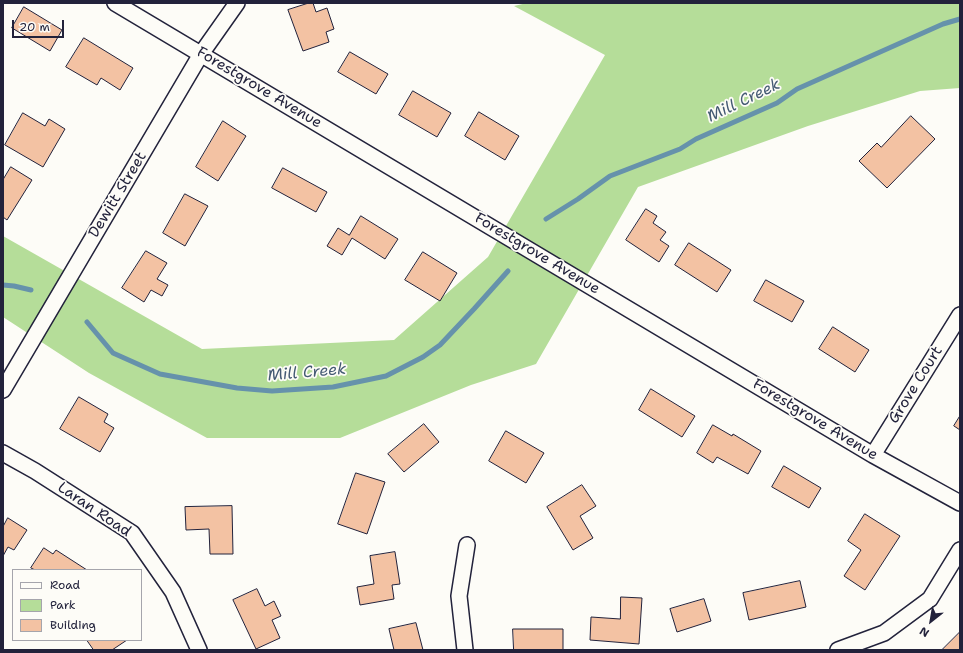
<!DOCTYPE html>
<style>
body{margin:0}
#map{position:relative;width:963px;height:653px;overflow:hidden;background:#fdfcf7;font-family:"Shantell Sans",sans-serif}
canvas{display:block}
.frame{position:absolute;inset:0;border:4px solid #22223b;pointer-events:none}
.legend{position:absolute;left:12px;top:569px;width:130px;height:72px;box-sizing:border-box;background:#fdfcf7;border:1px solid #a5a5ac;margin:0;padding:5px 7px;list-style:none;font-size:12px;color:#22223b}
.legend li{display:flex;align-items:center;gap:8px;height:20px}
.legend b{width:20px;border:1px solid #a5a5ac}
.north{position:absolute;left:911px;top:601px;width:40px;height:40px;-webkit-text-stroke:3px #fdfcf7;paint-order:stroke;rotate:211deg;font-size:11px;font-weight:700;line-height:16px;text-align:center;color:#22223b}
.north::after{content:'';display:block;margin:auto;width:14px;height:18px;background:#22223b;clip-path:polygon(50% 0,100% 100%,50% 72%,0 100%)}
.scale{position:absolute;left:12px;top:20px;width:52px;height:18px;box-sizing:border-box;border:2px solid #22223b;border-top:0;padding-left:5px;font-size:12px;line-height:14px;white-space:nowrap;color:#22223b;-webkit-text-stroke:3px #fdfcf7;paint-order:stroke}
</style>
<div id="map">
<canvas width="963" height="653"></canvas>
<div class="frame"></div>
<ul class="legend">
<li><b style="height:5px;background:#fdfcf7"></b>Road</li>
<li><b style="height:11px;background:#b5dd99"></b>Park</li>
<li><b style="height:11px;background:#f3c2a3"></b>Building</li>
</ul>
<div class="north">N</div>
<div class="scale">20 m</div>
</div>
<script>
const ctx = document.querySelector('canvas').getContext('2d');
ctx.lineJoin = 'round';
function paint(path, color) {
  ctx.fillStyle = color;
  ctx.fill(path, 'evenodd');
}
function stroke(path, color, width, dash) {
  ctx.strokeStyle = color;
  ctx.lineWidth = width;
  ctx.lineCap = dash ? 'butt' : 'round';
  ctx.setLineDash(dash || []);
  ctx.stroke(path);
}
function write(font, color, halo, rows, align = 'center') {
  ctx.font = font + ' "Shantell Sans",sans-serif';
  ctx.lineWidth = 3.5;
  ctx.setLineDash([]);
  ctx.textBaseline = 'middle';
  ctx.strokeStyle = halo;
  ctx.fillStyle = color;
  for (const [text, x, y, turn = 0] of rows) {
    ctx.save();
    ctx.translate(x, y);
    ctx.rotate((+turn || 0) * Math.PI / 180);
    ctx.textAlign = isNaN(turn) ? turn : align;
    if (halo) ctx.strokeText(text, 0, 0);
    ctx.fillText(text, 0, 0);
    ctx.restore();
  }
}
const green = new Path2D(`
 M527,3H960V88L920,91L808,126L638,187L536,364L471,385L340,438H207L89,373L3,317V236L202,349L394,340L488,257L605,55L514,6Z`);
const stream = new Path2D(`
 M546,219L578,199L610,176L680,149L696,139L777,103L797,89L943,24L960,19
 M3,285L14,286L31,290
 M87,322L113,353L160,374L237,388L272,391L333,387L386,376L423,357L440,345L474,309L508,271`);
const building = new Path2D(`
 M309,3H313L316,12L327,8L334,29L326,32L329,42L303,51L288,10Z
 M24,7L62,30L50,51L12,28Z
 M84,38L133,68L120,90L101,78L97,85L66,67Z
 M350,52L388,74L376,94L338,72Z
 M413,91L451,113L437,137L399,115Z
 M479,112L519,136L505,160L465,136Z
 M23,113L45,126L49,119L65,129L43,167L5,145Z
 M911,116L935,139L887,188L859,161L877,143L881,147Z
 M223,121L246,136L218,181L196,167Z
 M11,167L32,180L7,220L3,217V180Z
 M283,168L327,192L316,212L272,188Z
 M185,194L208,206L185,246L163,233Z
 M646,209L657,216L653,223L666,232L660,240L669,246L659,262L626,240Z
 M361,216L398,239L385,259L352,238L342,255L327,246L338,228L349,235Z
 M689,243L731,270L717,292L675,265Z
 M146,251L167,263L157,279L168,285L162,296L151,290L144,302L122,288Z
 M423,252L457,273L440,301L405,280Z
 M766,280L804,301L792,322L754,301Z
 M833,327L869,350L855,372L819,349Z
 M651,389L695,416L682,437L639,410Z
 M79,397L108,414L104,422L114,428L100,452L60,429Z
 M960,416V430L954,426Z
 M424,424L439,442L404,472L388,454Z
 M713,425L732,436L733,434L761,451L748,474L717,457L713,463L697,453Z
 M506,431L544,453L526,483L489,461Z
 M784,466L821,488L809,508L772,487Z
 M356,473L385,482L367,534L338,524Z
 M582,485L596,506L580,516L593,538L573,550L547,507Z
 M232,506L233,554H210L209,529L186,530L185,507Z
 M865,514L900,536L865,590L844,576L861,550L848,541Z
 M8,518L27,530L14,550L8,547L3,556V527Z
 M44,548L53,554L56,550L87,570H35L31,568Z
 M395,552L400,584L392,585L394,599L360,605L357,587L374,584L370,556Z
 M800,581L806,607L749,620L743,593Z
 M257,589L265,606L274,601L281,616L272,620L280,638L256,649L233,600Z
 M621,597L642,598L639,644L590,640L591,617L620,619Z
 M704,599L711,621L677,632L670,609Z
 M416,623L423,650H394L389,629Z
 M513,629H563V650H514Z
 M960,632V650H942Z
 M87,640H127L112,650H94Z`);
const street = new Path2D(`
 M115,3L873,455L960,503
 M3,390L201,54L237,3
 M3,453L35,471L132,533L173,592L199,650
 M873,455L960,315
 M465,650L459,596L467,545
 M838,650L884,633L930,599L960,550`);
const streetNames = [
 ["Forestgrove Avenue",259,88,31],
 ["Dewitt Street",118,195,-59],
 ["Forestgrove Avenue",537,254,31],
 ["Grove Court",916,385,-58],
 ["Forestgrove Avenue",815,420,31],
 ["Laran Road",94,510,34]
];
const waterNames = [
 ["Mill Creek",744,101,-26],
 ["Mill Creek",307,373,-5]
];
paint(green, '#b5dd99');
stroke(stream, '#6692ab', 5);
paint(building, '#f3c2a3');
stroke(building, '#22223b', 1);
stroke(street, '#22223b', 18);
stroke(street, '#fdfcf7', 15);
write('15px', '#22223b', '#fdfcf7', streetNames);
write('italic 16px', '#445a73', '#fdfcf7', waterNames);
</script>
